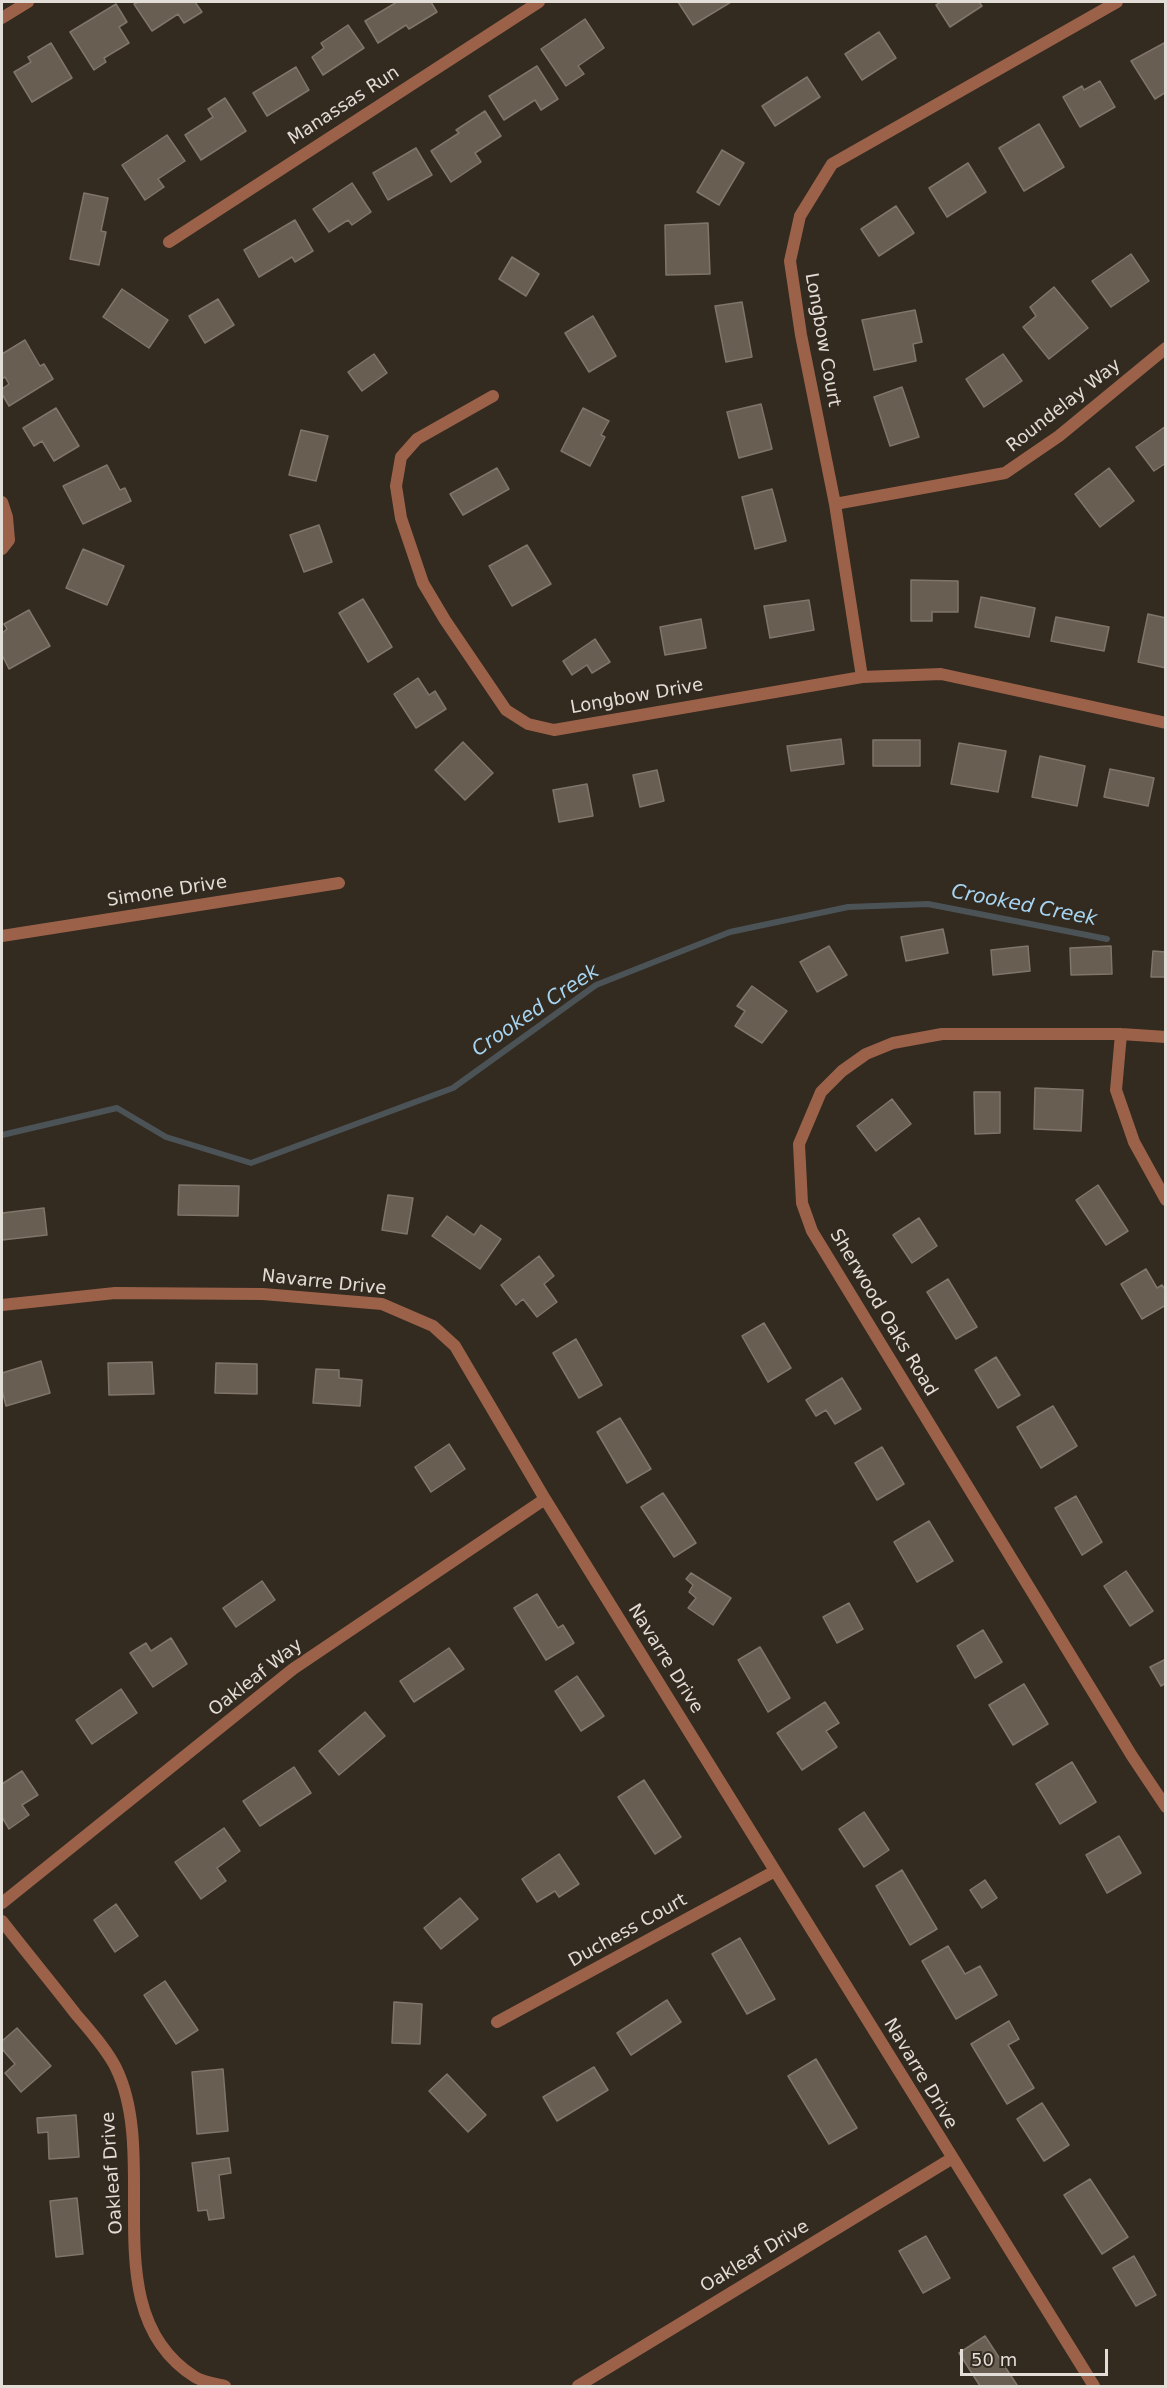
<!DOCTYPE html>
<style>
body{margin:0}
#map{position:relative;width:1167px;height:2388px;overflow:hidden;background:#332a20;font-family:"DejaVu Sans",sans-serif}
canvas{display:block}
.frame{position:absolute;inset:0;border:3px solid #e3ddd7;pointer-events:none}
.scale{position:absolute;left:960px;top:2349px;width:148px;height:27px;box-sizing:border-box;border:3px solid #e3ddd7;border-top:0;padding-left:8px;font-size:18px;line-height:21px;white-space:nowrap;color:#e3ddd7;-webkit-text-stroke:4px #332a20;paint-order:stroke}
</style>
<div id="map">
<canvas width="1167" height="2388"></canvas>
<div class="frame"></div>
<div class="scale">50 m</div>
</div>
<script>
const ctx = document.querySelector('canvas').getContext('2d');
ctx.lineJoin = 'round';
function stroke(path, color, width, dash) {
  ctx.strokeStyle = color;
  ctx.lineWidth = width;
  ctx.lineCap = dash ? 'butt' : 'round';
  ctx.setLineDash(dash || []);
  ctx.stroke(path);
}
function paint(path, color) {
  ctx.fillStyle = color;
  ctx.fill(path, 'evenodd');
}
function write(font, color, halo, rows, align = 'center') {
  ctx.font = font + ' "DejaVu Sans",sans-serif';
  ctx.lineWidth = 4.5;
  ctx.setLineDash([]);
  ctx.textBaseline = 'middle';
  ctx.strokeStyle = halo;
  ctx.fillStyle = color;
  for (const [text, x, y, turn = 0] of rows) {
    ctx.save();
    ctx.translate(x, y);
    ctx.rotate((+turn || 0) * Math.PI / 180);
    ctx.textAlign = isNaN(turn) ? turn : align;
    if (halo) ctx.strokeText(text, 0, 0);
    ctx.fillText(text, 0, 0);
    ctx.restore();
  }
}
const stream = new Path2D(`
 M2,1135L117,1108L166,1137L251,1163L453,1088L596,985L730,932L848,907L928,904L1107,939`);
const building = new Path2D(`
 M139,2H195L202,12L184,23L178,14L152,31L134,4Z
 M397,2H431L437,12L409,29L406,25L378,43L365,21Z
 M678,2H731L693,25Z
 M941,2H979L982,6L950,27L936,5Z
 M116,4L127,22L119,27L129,43L104,58L106,62L94,70L70,32Z
 M585,19L604,48L578,66L584,74L566,86L541,49Z
 M348,25L364,48L323,75L312,57L324,48L321,43Z
 M879,32L896,58L862,80L845,54Z
 M1166,42V92L1155,99L1131,61Z
 M51,43L72,78L32,102L14,72L31,62L28,57Z
 M537,66L558,99L541,110L535,100L504,120L489,96Z
 M296,67L309,90L267,116L253,93Z
 M807,77L820,97L775,126L762,106Z
 M1100,81L1115,107L1080,127L1063,97L1082,86L1084,90Z
 M225,98L246,131L201,160L185,135L213,117L208,109Z
 M485,111L501,136L475,153L481,162L451,182L431,151L459,133L456,130Z
 M1039,124L1064,167L1024,191L999,148Z
 M167,135L185,161L158,179L164,187L145,200L122,165Z
 M416,148L432,175L388,200L373,173Z
 M722,150L744,163L719,205L697,192Z
 M968,163L986,192L947,217L929,188Z
 M352,183L371,212L352,225L348,220L329,232L313,209Z
 M84,193L108,198L101,231L106,232L99,265L70,259Z
 M896,206L914,233L879,256L861,229Z
 M295,220L313,251L295,262L292,257L259,277L244,250Z
 M708,223L710,274L666,275L665,225Z
 M1131,254L1149,281L1111,307L1092,281Z
 M512,257L539,274L526,296L499,279Z
 M1054,287L1088,328L1049,359L1023,327L1036,316L1030,307Z
 M122,289L168,320L149,348L103,317Z
 M218,299L234,325L205,343L189,316Z
 M742,302L752,357L726,362L715,306Z
 M915,310L922,342L913,344L916,361L874,370L862,320Z
 M593,316L616,356L589,372L565,333Z
 M25,340L40,366L44,364L53,379L9,406L2,394V389L9,384L5,377L2,379V354Z
 M374,354L387,373L362,391L348,372Z
 M1003,354L1022,381L984,407L966,379Z
 M902,387L919,437L890,446L874,397Z
 M761,404L772,449L739,458L727,412Z
 M56,408L79,446L54,461L42,441L34,446L23,428Z
 M583,408L609,421L601,435L605,437L590,466L561,451Z
 M1166,426V463L1154,471L1136,447Z
 M301,430L328,436L316,481L289,475Z
 M107,465L120,490L125,488L131,501L83,524L63,486Z
 M497,468L509,489L463,515L450,494Z
 M1109,468L1134,501L1100,527L1075,494Z
 M772,489L786,541L755,549L742,497Z
 M319,525L332,562L304,572L290,535Z
 M527,545L551,584L512,606L489,566Z
 M83,549L124,566L107,605L66,588Z
 M911,580L958,581V612H932V621H911Z
 M981,597L1035,608L1029,637L975,627Z
 M363,599L392,647L368,662L339,613Z
 M809,600L814,630L770,638L764,606Z
 M29,610L50,646L9,669L2,655V633L7,629L4,624Z
 M1148,614L1166,618V668L1138,662Z
 M1056,617L1109,627L1104,651L1051,641Z
 M701,619L706,648L665,655L660,627Z
 M595,639L610,662L592,673L587,665L572,675L563,661Z
 M418,678L429,695L435,691L446,709L416,728L394,694Z
 M841,739L844,764L791,771L787,746Z
 M873,740H920V766H873Z
 M463,742L493,773L465,800L435,770Z
 M959,743L1006,751L998,792L951,784Z
 M1040,756L1085,766L1077,806L1032,797Z
 M1110,769L1154,778L1148,806L1104,797Z
 M657,770L664,801L640,807L633,775Z
 M587,784L593,816L559,822L553,790Z
 M943,929L948,953L906,961L901,937Z
 M829,946L847,975L817,992L800,962Z
 M1028,946L1030,971L993,975L991,950Z
 M1111,946L1112,974L1071,975L1070,948Z
 M1153,951L1166,952V977H1151Z
 M752,986L787,1011L762,1043L735,1026L745,1011L737,1006Z
 M1035,1088L1083,1090L1081,1131L1034,1129Z
 M974,1092H1000V1133L975,1134Z
 M892,1099L911,1124L876,1151L857,1126Z
 M179,1185L239,1186L238,1216L178,1215Z
 M1098,1185L1128,1231L1106,1245L1076,1200Z
 M388,1195L413,1198L407,1234L382,1230Z
 M44,1208L47,1235L2,1240V1213Z
 M447,1216L474,1235L481,1225L501,1239L480,1269L432,1236Z
 M919,1218L937,1246L912,1263L893,1235Z
 M539,1256L554,1276L544,1284L557,1302L537,1317L523,1299L516,1305L501,1285Z
 M1146,1269L1157,1288L1162,1285L1166,1291V1305L1142,1319L1121,1284Z
 M948,1279L977,1327L956,1339L927,1292Z
 M764,1323L791,1368L768,1382L742,1336Z
 M576,1339L602,1385L579,1398L553,1353Z
 M996,1357L1020,1395L998,1408L975,1370Z
 M41,1361L50,1393L6,1406L2,1390V1373Z
 M152,1362L154,1394L109,1395L108,1363Z
 M216,1363L257,1364V1394L215,1393Z
 M316,1369L339,1370V1378L362,1380L360,1406L313,1403Z
 M842,1378L861,1409L835,1424L826,1410L816,1416L806,1400Z
 M1053,1406L1077,1446L1041,1468L1017,1427Z
 M620,1418L651,1469L627,1483L597,1432Z
 M449,1444L465,1469L431,1492L415,1467Z
 M882,1447L904,1484L877,1500L855,1463Z
 M663,1493L696,1543L674,1557L641,1507Z
 M1076,1496L1102,1542L1082,1555L1055,1508Z
 M929,1521L953,1561L917,1582L894,1542Z
 M1126,1571L1153,1611L1130,1626L1104,1586Z
 M691,1573L731,1598L713,1625L688,1608L696,1598L689,1592L693,1585L686,1579Z
 M262,1581L275,1600L236,1627L223,1608Z
 M537,1594L558,1628L563,1625L574,1643L546,1660L514,1608Z
 M849,1603L863,1629L837,1643L823,1617Z
 M983,1630L1002,1662L975,1678L957,1646Z
 M171,1638L187,1664L153,1687L130,1653L146,1643L151,1651Z
 M760,1647L790,1698L768,1712L738,1660Z
 M449,1648L464,1669L414,1702L400,1681Z
 M1166,1659V1683L1161,1686L1150,1667Z
 M577,1676L604,1716L581,1731L555,1691Z
 M1024,1684L1048,1724L1013,1745L989,1705Z
 M121,1689L137,1713L92,1744L76,1720Z
 M825,1702L839,1723L826,1731L837,1747L802,1770L777,1733Z
 M365,1712L385,1736L339,1775L319,1751Z
 M1072,1762L1096,1802L1060,1824L1036,1784Z
 M294,1767L311,1793L260,1826L243,1801Z
 M22,1771L38,1795L22,1805L29,1815L9,1829L2,1817V1784Z
 M644,1780L681,1837L655,1854L618,1797Z
 M864,1812L889,1850L864,1867L839,1829Z
 M224,1828L240,1851L217,1868L226,1881L201,1899L175,1862Z
 M1119,1836L1141,1873L1107,1893L1086,1855Z
 M559,1854L579,1884L559,1897L555,1891L537,1902L522,1879Z
 M902,1870L937,1929L910,1945L876,1886Z
 M985,1880L997,1898L982,1908L970,1890Z
 M460,1898L478,1919L441,1949L424,1928Z
 M116,1904L138,1936L115,1952L94,1920Z
 M740,1938L775,1999L747,2014L712,1954Z
 M948,1946L965,1974L980,1966L997,1995L956,2019L922,1961Z
 M165,1981L198,2030L176,2044L144,1995Z
 M667,2000L681,2022L631,2055L617,2033Z
 M394,2002L422,2004L420,2044L392,2043Z
 M1009,2021L1019,2039L1008,2045L1034,2088L1007,2104L971,2044Z
 M17,2028L51,2066L21,2092L5,2073L15,2064L2,2049V2041Z
 M816,2059L857,2128L829,2144L788,2076Z
 M594,2067L608,2090L557,2121L543,2097Z
 M223,2069L228,2131L197,2134L192,2072Z
 M447,2074L486,2115L468,2132L429,2091Z
 M1042,2103L1069,2145L1044,2161L1017,2119Z
 M76,2115L79,2157L49,2159L48,2132L38,2133L37,2118Z
 M229,2158L231,2173L219,2175L224,2218L209,2220L207,2210L198,2211L192,2163Z
 M1090,2179L1128,2237L1102,2254L1064,2195Z
 M77,2198L83,2254L56,2257L50,2201Z
 M926,2236L950,2278L923,2293L899,2251Z
 M1134,2256L1156,2295L1136,2306L1113,2268Z
 M985,2336L1017,2385L1015,2386H980L959,2353Z`);
const street = new Path2D(`
 M2,18L28,2
 M169,242L539,2
 M493,396L417,439L401,457L396,486L401,518L423,583L445,620L506,710L528,724L554,730L862,677L941,674L1166,723
 M2,502L7,517L9,540L2,549
 M835,504L1005,473L1059,436L1166,348
 M862,677L835,504L801,335L790,261L800,216L832,164L1117,2
 M2,936L339,883
 M1121,1034L1116,1090L1134,1142L1166,1200
 M1166,1037L1121,1034H942L893,1043L866,1054L842,1071L821,1092L799,1144L802,1203L812,1231L1132,1756L1166,1807
 M2,1305L115,1293L263,1294L382,1304L433,1326L455,1346L545,1499L1094,2386
 M2,1903L293,1669L545,1499
 M2,1921C26,1952 51,1982 75,2013C89,2030 106,2048 116,2068C162,2162 92,2312 195,2377C203,2382 216,2384 225,2386
 M497,2022L775,1871
 M578,2386L951,2159`);
const streetNames = [
 ["Manassas Run",344,106,-33],
 ["Longbow Court",822,340,80],
 ["Roundelay Way",1064,406,-38],
 ["Longbow Drive",637,697,-10],
 ["Simone Drive",167,892,-9],
 ["Navarre Drive",324,1283,6],
 ["Sherwood Oaks Road",883,1313,59],
 ["Navarre Drive",665,1659,58],
 ["Oakleaf Way",256,1678,-38],
 ["Duchess Court",628,1931,-29],
 ["Navarre Drive",920,2074,59],
 ["Oakleaf Drive",113,2173,-94],
 ["Oakleaf Drive",755,2257,-31]
];
const waterNames = [
 ["Crooked Creek",1024,906,11],
 ["Crooked Creek",536,1011,-34]
];
stroke(stream, '#4b5357', 6);
paint(building, '#685e52');
stroke(building, '#807569', 1.5);
stroke(street, '#9b6249', 12);
write('18px', '#e3ddd7', '#332a20', streetNames);
write('italic 20px', '#a7d5f1', '#332a20', waterNames);
</script>
